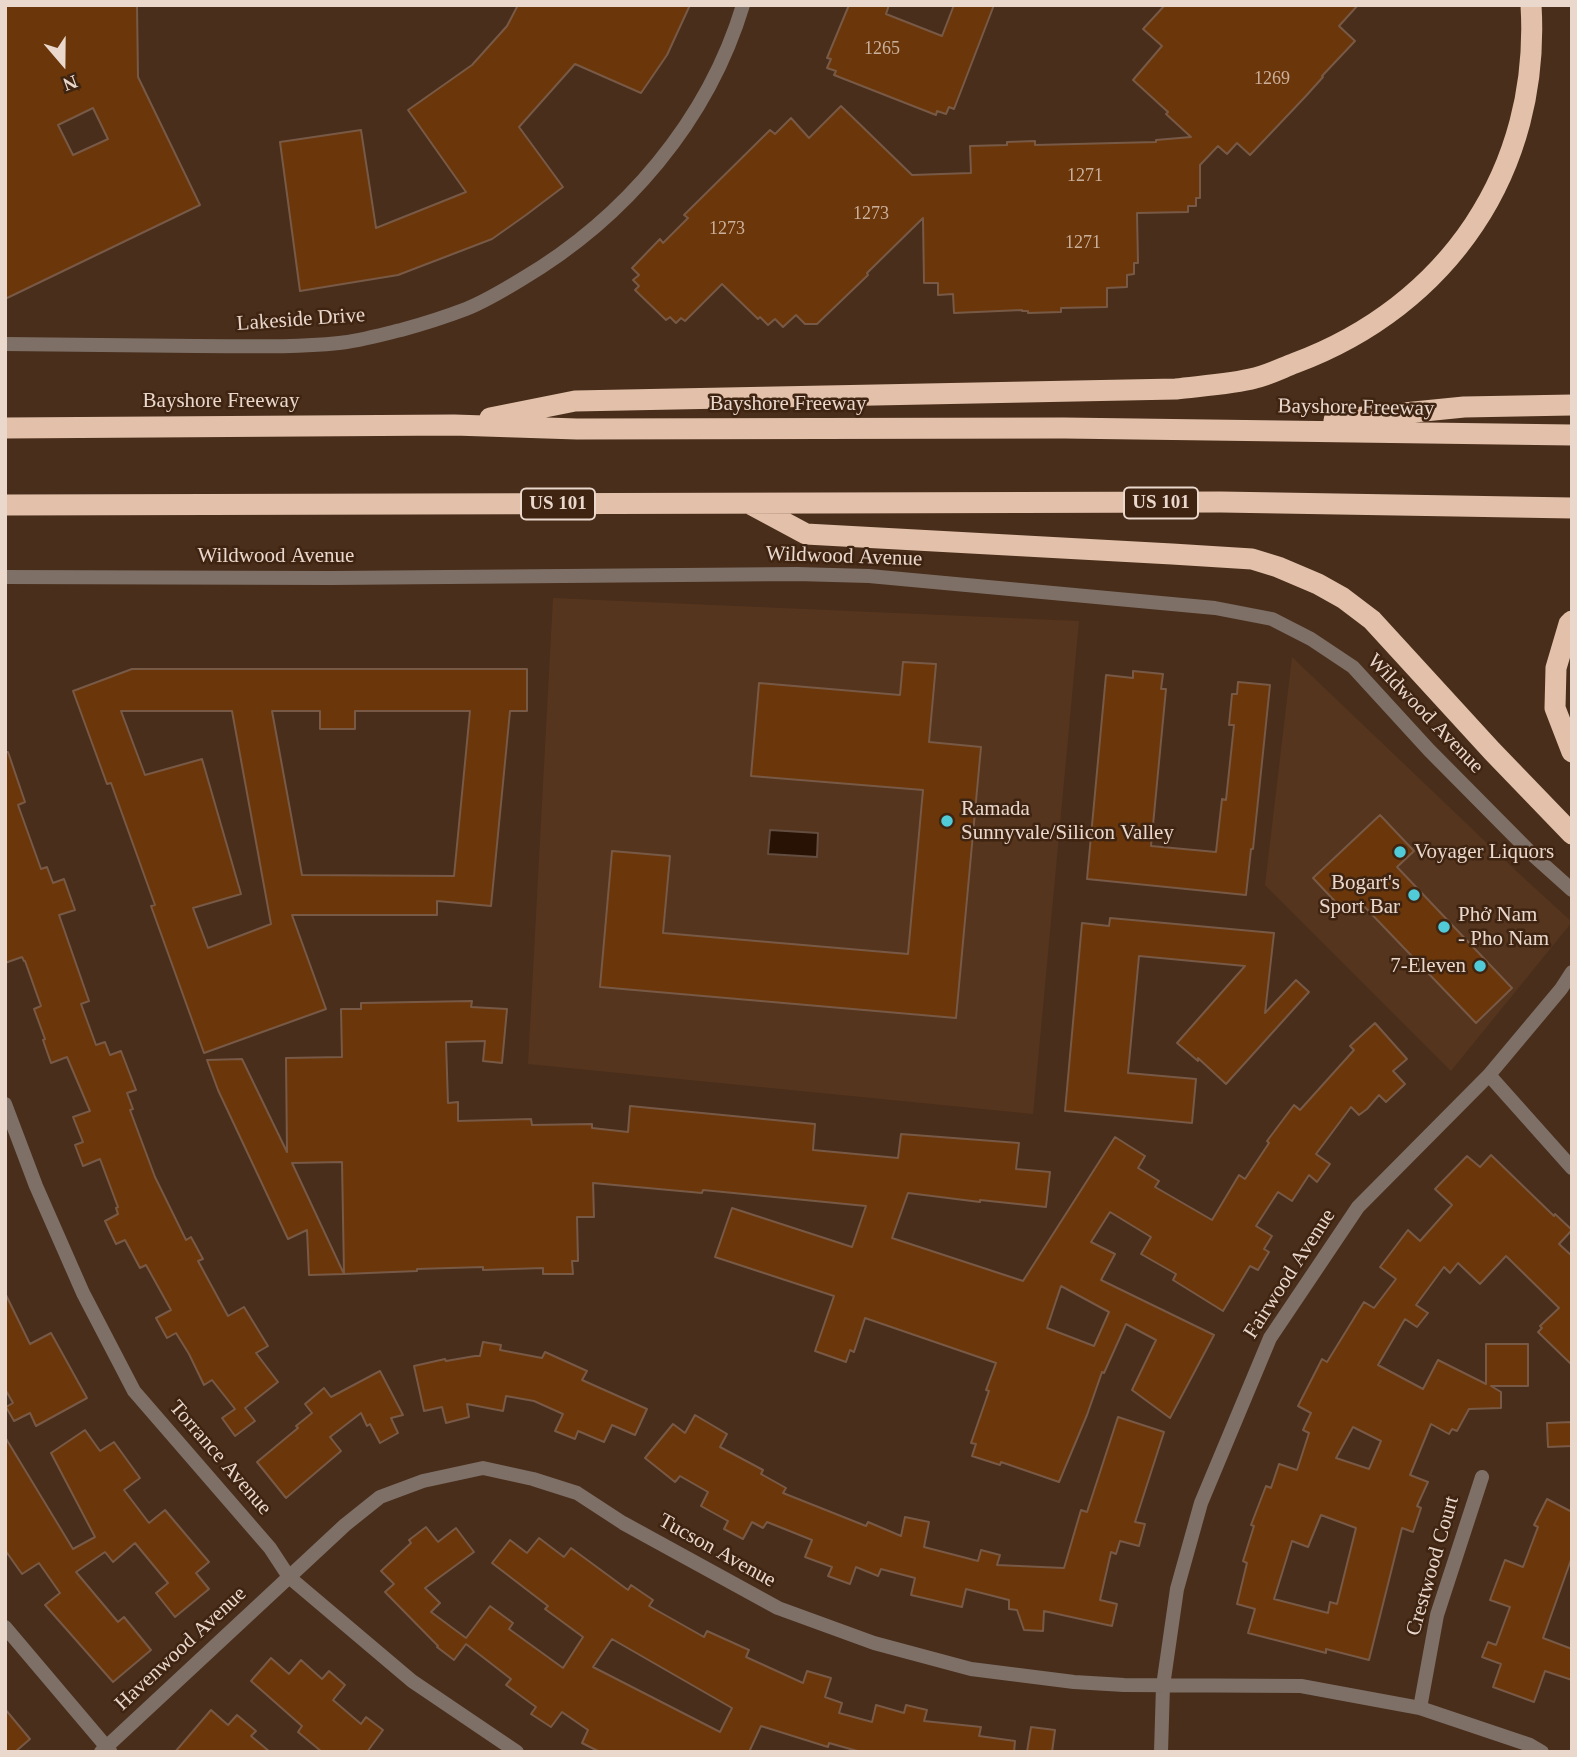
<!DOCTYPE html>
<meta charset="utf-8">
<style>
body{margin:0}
#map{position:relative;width:1577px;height:1757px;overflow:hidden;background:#492e1b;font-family:"Times New Roman",serif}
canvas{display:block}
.frame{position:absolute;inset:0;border:7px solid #ead8cd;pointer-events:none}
.north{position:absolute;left:28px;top:28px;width:70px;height:70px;-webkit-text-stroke:5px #3e2411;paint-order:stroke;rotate:160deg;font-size:19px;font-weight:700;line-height:28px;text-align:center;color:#ead8cd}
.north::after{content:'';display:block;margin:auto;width:24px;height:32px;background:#ead8cd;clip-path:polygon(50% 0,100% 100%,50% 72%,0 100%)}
</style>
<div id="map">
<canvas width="1577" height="1757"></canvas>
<div class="frame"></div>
<div class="north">N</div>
</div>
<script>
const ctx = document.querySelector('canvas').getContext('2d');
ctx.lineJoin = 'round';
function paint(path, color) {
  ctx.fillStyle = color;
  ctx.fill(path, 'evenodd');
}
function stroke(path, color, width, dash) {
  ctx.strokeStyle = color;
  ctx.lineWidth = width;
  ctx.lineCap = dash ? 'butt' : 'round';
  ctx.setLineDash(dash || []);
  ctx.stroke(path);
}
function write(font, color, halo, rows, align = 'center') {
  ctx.font = font + ' "Times New Roman",serif';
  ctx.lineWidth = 5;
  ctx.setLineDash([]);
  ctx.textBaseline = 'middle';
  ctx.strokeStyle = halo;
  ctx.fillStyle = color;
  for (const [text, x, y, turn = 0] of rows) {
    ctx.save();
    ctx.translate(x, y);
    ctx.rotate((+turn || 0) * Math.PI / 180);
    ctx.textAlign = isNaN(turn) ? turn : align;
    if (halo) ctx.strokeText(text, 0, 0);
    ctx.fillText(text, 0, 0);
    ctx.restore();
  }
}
const built = new Path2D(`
 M553,598L1079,621L1033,1114L528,1064Z
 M1292,657L1513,868L1572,922L1451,1071L1265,885Z`);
const water = new Path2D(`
 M770,830L818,833L817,857L768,854Z`);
const building = new Path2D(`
 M5,5H137L138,77L200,205L5,299ZM93,108L108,139L73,155L58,125Z
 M518,5H690L667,55L641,93L575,64L519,127L563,187L526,215L492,239L398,275L300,291L280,142L361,130L376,228L466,192L408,110L472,65L507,26Z
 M849,5H889L886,14L942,36L954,5H994L954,109L949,107L946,114L937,111L936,115L834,75L836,71L827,68L831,59L827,58Z
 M1165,5H1358L1339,26L1355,41L1322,76L1323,77L1305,97L1250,155L1237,143L1227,154L1218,146L1200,165V198H1196V206H1188V212L1137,213L1138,263H1134V274L1127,275V287L1107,288V307L1061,308V312L1028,313V311H1022V310L954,313L953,294L938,295V283H924L923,218L867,273L868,275L817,324H805L796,315L783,327L775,319L768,325L760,317L758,319L722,284L685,321L681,318L676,323L670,317L666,320L635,290L639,286L633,280L639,275L632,268L660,239L663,243L688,218L684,215L770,130L775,134L791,118L809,138L841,106L912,175L971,173L970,146L1007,145V142L1035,141V145L1156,142V140L1191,137L1166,114L1168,112L1133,80L1162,46L1143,29Z
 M903,662L936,664L929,742L981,747L956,1018L600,987L612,851L670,856L663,933L908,954L923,790L751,776L759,683L900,695Z
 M132,669H527V711H510L491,906L437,901V915H292L326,1009L204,1053L151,906L155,905L111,783L107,784L73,691ZM121,711H232L271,924L208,948L193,908L241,894L202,759L145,775ZM272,711H320V729H355V711H470L454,876L302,875Z
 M1133,671L1163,674L1161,689H1166L1151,846L1216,852L1222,799L1226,800L1234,725H1229L1232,694H1237L1238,682L1270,685L1253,849H1251L1246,895L1087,879L1106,675L1133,678Z
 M5,752H8L25,802L18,805L41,869L47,867L53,883L64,879L75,910L59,915L89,1001L81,1004L96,1045L105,1042L110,1055L121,1051L136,1090L127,1093L133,1109L130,1110L155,1177L186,1240L191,1237L203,1259L198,1261L228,1316L244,1307L268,1346L256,1353L278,1382L245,1408L255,1421L235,1436L222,1418L235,1409L212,1380L204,1385L189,1354L176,1333L167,1338L156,1318L171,1310L146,1265L140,1268L125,1240L116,1244L105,1221L118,1214L116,1208L118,1207L100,1159L83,1166L75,1145L83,1142L73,1117L90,1111L67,1057L51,1063L43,1040L45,1039L34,1009L41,1006L25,961H24L22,957L5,963Z
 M1380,815L1414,851L1397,867L1512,988L1476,1023L1359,901L1346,913L1313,878Z
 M1110,918L1274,933L1265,1013L1296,980L1309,992L1226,1084L1198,1058V1061L1177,1043L1245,966L1139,956L1128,1073L1196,1079L1192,1123L1065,1111L1082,923L1109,926Z
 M472,1001L471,1007L507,1009L502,1063L483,1061L485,1041L446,1042L448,1103L458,1102V1121L531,1119L532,1125L592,1124V1128L628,1132L630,1106L815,1124L813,1150L898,1158L901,1134L1019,1143L1016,1169L1050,1172L1046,1207L980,1200V1202L908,1193L892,1238L1023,1281L1115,1137L1145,1156L1138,1168L1159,1181L1155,1187L1212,1220L1239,1175L1245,1179L1269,1143L1267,1141L1294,1105L1300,1110L1354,1050L1350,1046L1375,1023L1407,1059L1393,1071L1405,1084L1386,1102L1379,1095L1367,1109L1359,1115L1351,1107L1316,1154L1330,1164L1317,1182L1309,1175L1292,1201L1278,1192L1256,1226L1272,1236L1264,1249L1269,1252L1258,1270L1250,1266L1223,1311L1173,1280L1176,1274L1141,1254L1151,1237L1110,1212L1091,1242L1115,1254L1101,1280L1214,1335L1170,1418L1132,1390L1156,1340L1126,1324L1104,1373L1102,1372L1087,1415L1059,1482L1001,1462L1000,1465L972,1456L976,1444L971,1443L989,1391L986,1390L996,1363L865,1318L854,1352L850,1350L846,1362L815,1351L834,1296L715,1257L732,1208L852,1247L866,1206L703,1190L702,1193L593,1183L594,1217H577L578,1261H572L573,1274H543V1268L483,1270V1267L417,1269V1271L344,1274L342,1162L292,1163L344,1274L309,1275L307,1230L288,1239L218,1090L207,1060L242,1059L287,1152L286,1058L342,1057L341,1009H361V1003ZM1061,1286L1109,1312L1094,1346L1047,1328Z
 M1491,1155L1554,1216L1555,1214L1572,1230L1559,1244L1572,1256V1365L1538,1332L1542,1328L1540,1326L1559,1308L1506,1256L1480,1284L1458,1263L1450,1273L1444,1267L1416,1305L1428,1313L1417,1327L1405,1319L1378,1365L1423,1389L1438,1360L1486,1384V1344H1528V1386H1491L1501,1392V1408L1469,1409L1457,1431L1452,1429L1449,1434L1431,1424L1410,1475L1428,1482L1417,1506L1421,1508L1413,1532L1402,1528L1369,1660L1326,1649V1653L1248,1633L1255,1609L1237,1604L1247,1563L1243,1561L1254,1526L1251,1525L1266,1486L1271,1488L1279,1464L1297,1470L1309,1433L1303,1430L1311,1413L1298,1406L1322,1359L1327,1362L1364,1302L1374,1308L1396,1279L1380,1267L1408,1230L1420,1241L1452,1205L1435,1189L1467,1156L1480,1167ZM1353,1427L1381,1441L1369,1469L1336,1458ZM1321,1515L1356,1528L1337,1604L1330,1602L1328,1613L1274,1599L1292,1541L1308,1547Z
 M5,1293L30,1344L51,1333L87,1398L36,1426L30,1413L14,1421L6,1407L13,1403L5,1389Z
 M483,1342L501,1345L500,1350L542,1358L545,1352L587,1371L582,1380L647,1409L635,1435L612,1425L604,1442L578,1431L575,1439L555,1431L563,1414L534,1401L506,1396L503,1411L467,1404L469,1417L446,1423L442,1407L424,1411L414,1366L445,1359L446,1361L475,1356H480Z
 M380,1371L403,1415L391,1418L398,1433L380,1443L370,1424L367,1426L361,1413L330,1437L341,1451L286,1498L257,1462L298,1428L296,1426L312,1413L305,1404L324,1388L331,1397Z
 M695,1415L727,1434L720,1447L763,1470L761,1474L786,1488L783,1493L866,1526L868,1522L901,1536L905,1517L929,1522L924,1547L978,1561L981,1550L1000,1555L997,1565L1064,1568L1081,1510L1087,1512L1118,1417L1164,1432L1135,1522L1145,1524L1139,1546L1120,1541L1116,1554L1111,1552L1100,1600L1117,1604L1112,1626L1044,1611L1043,1631L1024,1630L1017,1610L1009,1609V1600L966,1589L962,1607L911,1595L915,1578L881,1569L878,1576L856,1567L850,1584L828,1576L832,1567L805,1557L812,1540L767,1522L763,1528L752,1522L743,1539L724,1529L728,1521L701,1506L708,1492L680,1476L675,1482L645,1458L673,1424L685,1433Z
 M1572,1422V1446L1548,1447L1547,1423Z
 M85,1430L100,1451L114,1442L140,1478L124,1490L149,1523L165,1510L209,1562L196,1573L209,1589L175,1617L156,1593L168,1583L135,1543L113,1562L105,1552L76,1572L118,1622L124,1617L151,1650L113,1682L45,1605L60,1593L39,1563L22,1574L5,1550V1437L73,1549L95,1537L51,1453Z
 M1547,1499L1572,1512V1557L1543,1638L1572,1649V1680L1545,1671L1534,1702L1493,1687L1501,1664L1482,1657L1488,1642L1496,1645L1510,1607L1490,1600L1505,1560L1523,1567L1538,1527L1534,1525Z
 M426,1527L438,1542L456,1528L474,1552L425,1588L440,1603L431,1612L466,1638L490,1606L513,1623L509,1629L563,1668L583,1637L545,1609L548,1606L492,1563L510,1540L527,1553L539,1538L564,1557L571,1548L628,1590L631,1585L653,1600L649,1606L704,1637L707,1631L749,1650L746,1657L803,1683L807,1671L831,1678L825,1697L842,1703L839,1713L872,1722L876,1705L904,1713L906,1705L927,1710L924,1721L981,1727L979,1736L1015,1741L1014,1752H861L829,1743L828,1747L761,1726L749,1752H600L582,1743L588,1730L562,1712L551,1727L531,1714L536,1707L506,1685L511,1679L466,1644L454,1660L437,1647L438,1646L385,1592L394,1584L381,1571L411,1543L409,1540ZM612,1639L732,1708L720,1732L593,1667Z
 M271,1658L289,1674L301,1660L322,1679L329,1671L345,1685L333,1700L361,1724L366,1717L383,1730L367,1752H322L298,1732L302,1726L251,1681Z
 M5,1709L30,1739L15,1752H5Z
 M211,1710L228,1725L237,1715L256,1731L251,1736L270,1752H175Z
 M1031,1727L1055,1730L1052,1752H1027Z`);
const minor = new Path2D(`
 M1489,1075L1572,1168
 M5,1104L36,1186L83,1293L134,1391L270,1548L289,1577L412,1681L517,1752
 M5,1627L110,1751
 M1420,1708L1437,1615L1482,1477
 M101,1752L345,1525L380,1497L423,1481L483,1468L533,1479L577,1493L623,1523L778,1608L874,1643L971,1669L1074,1682L1124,1685L1301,1686L1420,1708L1530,1745L1542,1752
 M1161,1752L1163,1686L1177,1589L1201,1503L1270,1338L1358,1207L1489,1075L1561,989L1572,972`);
const tertiary = new Path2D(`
 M5,344C69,345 132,345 196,346C243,346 291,348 339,343C359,341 380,335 401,330C423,324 445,317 466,309C486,301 504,290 522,279C625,218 708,121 743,5
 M5,577L331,578L797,574L869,576L1215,608L1272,619L1311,639L1353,667L1429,750L1534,856L1572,890`);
const motorway = new Path2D(`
 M490,418L575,401L1176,389C1200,386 1232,384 1255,378C1268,375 1282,368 1295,363C1448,306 1541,170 1531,5
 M1334,420L1464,407L1572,405
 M5,428L454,425L577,429L1064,428L1572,435
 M5,505L1221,502L1572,508
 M752,505L806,534L1172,554L1252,559L1278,567L1318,584L1343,598L1372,620L1492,751L1572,834
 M1572,621L1569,624L1556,668L1555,708L1572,752`);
const markers = [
 [947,821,7,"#52cbd8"],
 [1400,852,7,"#52cbd8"],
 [1414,895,7,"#52cbd8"],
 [1444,927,7,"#52cbd8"],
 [1480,966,7,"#52cbd8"]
];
const numberNames = [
 ["1265",882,49],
 ["1269",1272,79],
 ["1271",1085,176],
 ["1273",871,214],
 ["1273",727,229],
 ["1271",1083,243]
];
const shields = [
 [1161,503,74],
 [558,504,74]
];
const shieldNames = [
 ["US 101",1161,503],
 ["US 101",558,504]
];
const streetNames = [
 ["Lakeside Drive",301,320,-4],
 ["Bayshore Freeway",221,401],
 ["Bayshore Freeway",788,404],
 ["Bayshore Freeway",1356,408,1],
 ["Wildwood Avenue",276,556],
 ["Wildwood Avenue",844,557,2],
 ["Wildwood Avenue",1425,714,46],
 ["Fairwood Avenue",1290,1274,-57],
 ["Torrance Avenue",220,1458,49],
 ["Tucson Avenue",717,1551,29],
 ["Crestwood Court",1433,1566,-74],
 ["Havenwood Avenue",181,1649,-43]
];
const poiNames = [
 ["Ramada",961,809],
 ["Sunnyvale/Silicon Valley",961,833],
 ["Voyager Liquors",1414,852],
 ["Bogart's",1400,883,"right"],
 ["Sport Bar",1400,907,"right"],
 ["Phở Nam",1458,915],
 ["- Pho Nam",1458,939],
 ["7-Eleven",1466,966,"right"]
];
paint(built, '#56351e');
paint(water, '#281203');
stroke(water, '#624d40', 2);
paint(building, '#6b370a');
stroke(building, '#775946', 2);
stroke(minor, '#7e7067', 14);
stroke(tertiary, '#7e7067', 14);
stroke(motorway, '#e2c0aa', 21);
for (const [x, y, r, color] of markers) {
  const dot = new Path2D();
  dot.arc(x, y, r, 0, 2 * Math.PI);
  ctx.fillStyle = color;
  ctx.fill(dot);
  stroke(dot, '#3e2411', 2.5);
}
write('18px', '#cab09c', null, numberNames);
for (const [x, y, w] of shields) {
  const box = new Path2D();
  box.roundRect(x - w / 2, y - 15.5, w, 31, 5);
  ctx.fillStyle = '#3e2411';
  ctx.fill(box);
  stroke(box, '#ead8cd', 2);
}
write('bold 19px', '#ead8cd', null, shieldNames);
write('21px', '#ead8cd', '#3e2411', streetNames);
write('21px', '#ead8cd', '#3e2411', poiNames, 'left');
</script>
